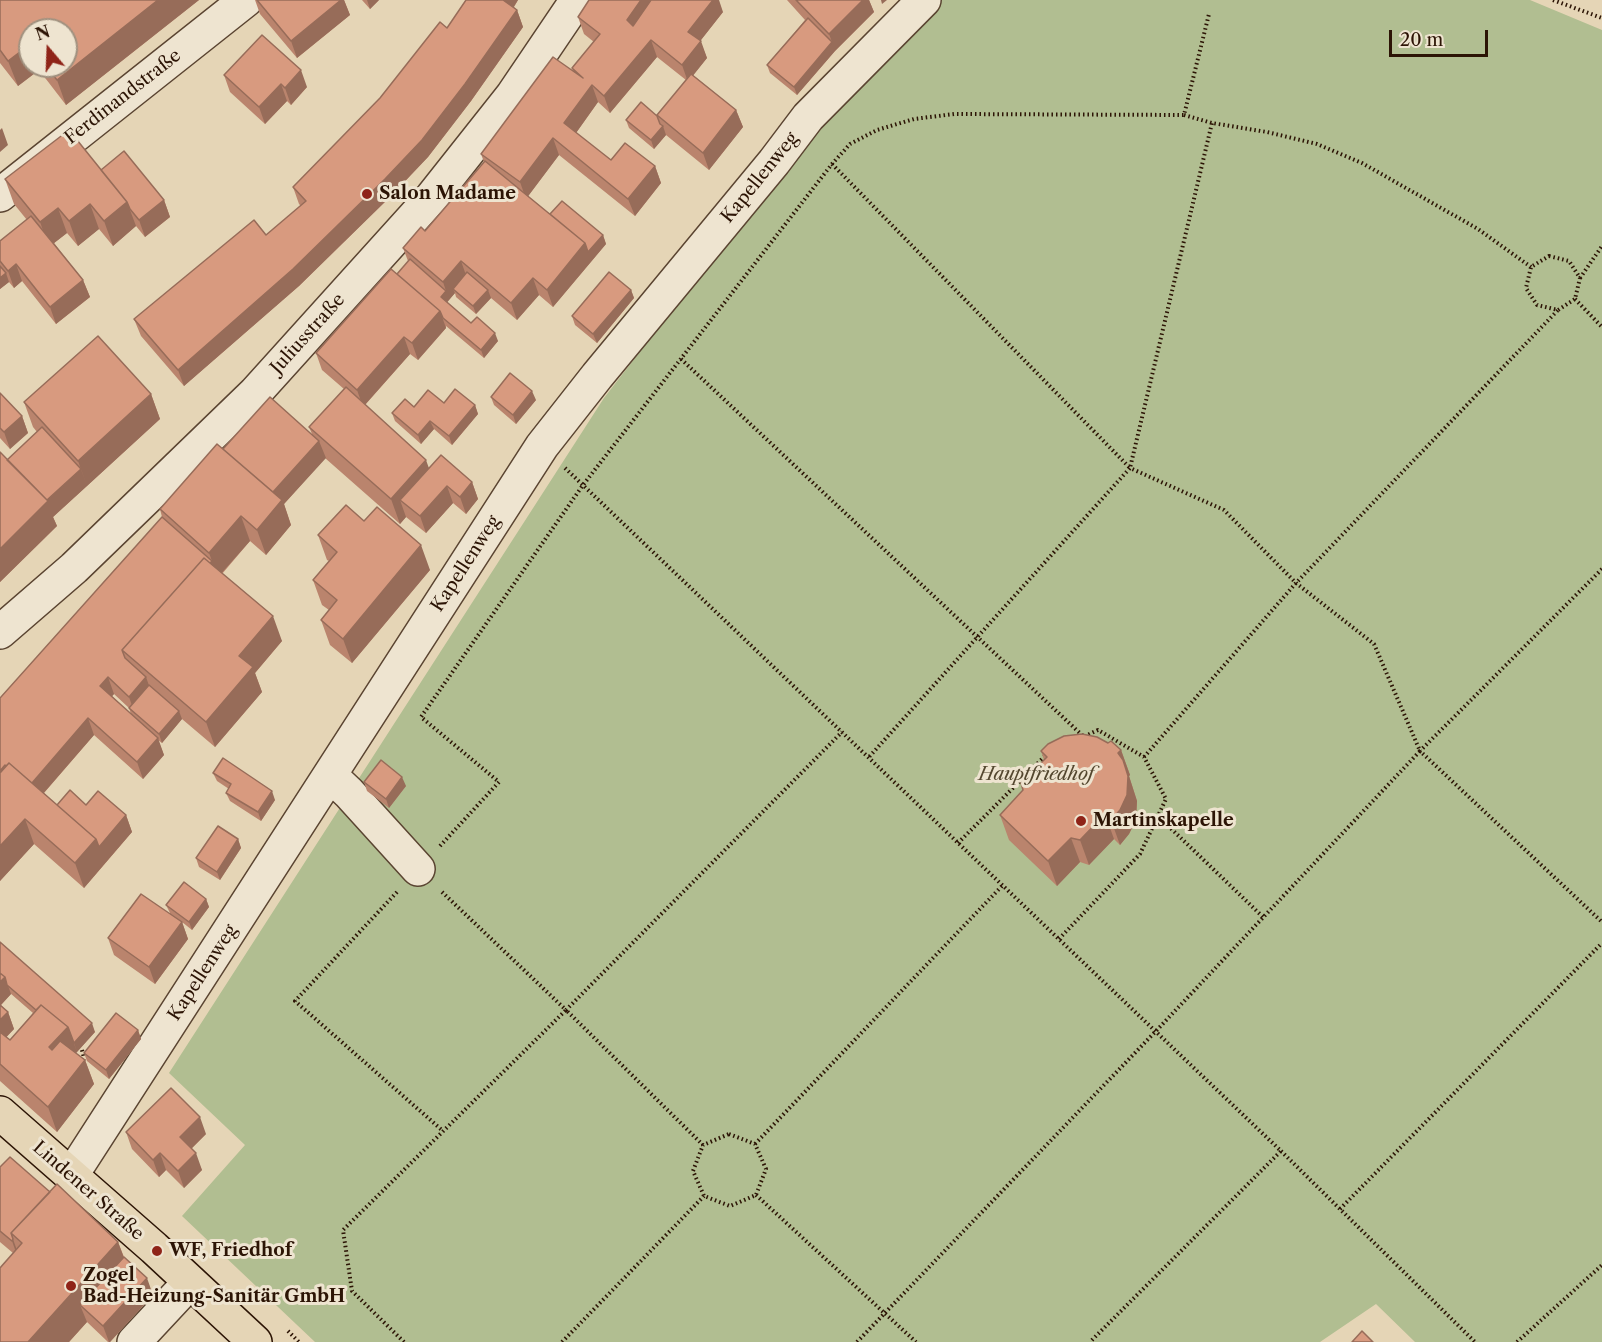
<!DOCTYPE html>
<meta charset="utf-8">
<style>
body{margin:0}
#map{position:relative;width:1602px;height:1342px;overflow:hidden;background:#e5d5b6;font-family:"Libre Caslon Text",serif}
canvas{display:block}
.north{position:absolute;left:18px;top:18px;width:60px;height:60px;box-sizing:border-box;background:#eee4d0;border:2px solid #a0917f;border-radius:50%;rotate:341deg;font-size:16px;font-weight:700;line-height:24px;text-align:center;color:#2c1405}
.north::after{content:'';display:block;margin:auto;width:21px;height:27px;background:#8f2418;clip-path:polygon(50% 0,100% 100%,50% 72%,0 100%)}
.scale{position:absolute;left:1389px;top:30px;width:99px;height:27px;box-sizing:border-box;border:3px solid #2c1405;border-top:0;padding-left:8px;font-size:18px;line-height:21px;white-space:nowrap;color:#2c1405;-webkit-text-stroke:4px #eee4d0;paint-order:stroke}
</style>
<div id="map">
<canvas width="1602" height="1342"></canvas>
<div class="north">N</div>
<div class="scale">20 m</div>
</div>
<script>
const ctx = document.querySelector('canvas').getContext('2d');
ctx.lineJoin = 'round';
function paint(path, color) {
  ctx.fillStyle = color;
  ctx.fill(path, 'evenodd');
}
function stroke(path, color, width, dash) {
  ctx.strokeStyle = color;
  ctx.lineWidth = width;
  ctx.lineCap = dash ? 'butt' : 'round';
  ctx.setLineDash(dash || []);
  ctx.stroke(path);
}
function write(font, color, halo, rows, align = 'center') {
  ctx.font = font + ' "Libre Caslon Text",serif';
  ctx.lineWidth = 6;
  ctx.setLineDash([]);
  ctx.textBaseline = 'middle';
  ctx.strokeStyle = halo;
  ctx.fillStyle = color;
  for (const [text, x, y, turn = 0] of rows) {
    ctx.save();
    ctx.translate(x, y);
    ctx.rotate((+turn || 0) * Math.PI / 180);
    ctx.textAlign = isNaN(turn) ? turn : align;
    if (halo) ctx.strokeText(text, 0, 0);
    ctx.fillText(text, 0, 0);
    ctx.restore();
  }
}
const green = new Path2D(`
 M940,0H1530L1602,30V1342H1415L1376,1304L1320,1342H315L182,1216L245,1145L169,1073L604,398L814,127Z`);
const path = new Path2D(`
 M1553,0L1602,18
 M1184,115L1212,123L1267,132L1317,144L1362,163L1478,229L1531,267
 M832,164L1130,468L1212,123
 M1549,256L1569,261L1580,278L1575,299L1558,310L1537,305L1526,288L1531,267Z
 M1580,278L1602,246
 M1575,299L1602,327
 M681,359L1083,736
 M565,468L1281,1151L1090,1342
 M1602,569L1420,751L1602,922
 M1144,757L1296,583L1558,310
 M1158,816L1263,917
 M958,843L1047,754
 M440,846L499,782L421,717L583,485L832,164L850,144L877,130L914,119L954,114L1184,115L1209,14
 M397,892L295,1001L443,1131
 M442,892L566,1010L842,732
 M1059,939L1140,854L1166,799L1144,757L1098,730L1083,737
 M82,1050L84,1058L82,1063
 M729,1134L755,1144L766,1169L756,1195L730,1206L704,1196L693,1171L703,1145Z
 M755,1144L1003,885
 M1281,1151L1475,1342
 M756,1195L916,1342
 M1340,1209L1602,943
 M288,1331L299,1342
 M404,1342L352,1291L343,1230L566,1010L703,1145
 M562,1342L704,1196
 M857,1342L1156,1031L1420,751L1374,644L1296,583L1224,510L1130,468L869,757
 M1517,1342L1602,1265`);
const minor = new Path2D(`
 M0,195L246,0
 M0,632L74,568L255,393L432,197L512,96L577,0
 M330,775L349,793L418,869
 M71,1176L542,446L597,376L774,162L808,117L924,0
 M134,1342L190,1282`);
const major = new Path2D(`
 M0,1113L154,1248L255,1342`);
const wall = new Path2D(`
 M0,0H199L66,105L39,70L18,86L0,63ZM30,30L66,66H30Z
 M255,0H344L350,15L297,58L260,14Z
 M362,0H379L370,9Z
 M466,0H518L514,7L517,10L523,27L471,101L428,157L391,196L299,286L184,386L141,336L134,319L266,235L301,206L299,204L293,187L380,98L447,28Z
 M787,0H869L874,12L835,51L797,95L770,73L767,65L805,20Z
 M723,12L700,41L707,58L693,75L736,110L743,127L709,170L666,135L654,149L629,128L626,120L657,116L686,80L657,57L610,113L598,102L576,133L611,160L655,166L661,183L635,216L559,155L528,196L550,214L603,235L606,244L553,307L539,295L517,320L491,298L476,314L456,297L455,293L447,302L471,323L498,341L484,358L446,326V328L418,360L410,354L365,405L429,468L472,482L478,499L466,514L453,503L426,533L406,517L400,524L325,458L284,504L291,525L266,555L250,541L222,574L282,641L255,673L262,692L215,747L182,719L162,743L158,740L164,755L143,779L94,735L44,793L57,805H86L126,815L132,832L84,888L34,844L0,881V698L162,517L160,509L223,449L312,434L309,427L344,389L322,370L316,353L397,274L408,261L403,248L425,231L484,162L481,154L573,71L572,68L594,42L584,34L578,17ZM114,694L129,708L131,714L112,696Z
 M224,75L307,87L291,105L287,101L265,124L230,92Z
 M101,170L164,200L170,217L145,237L136,226L113,246L99,229L78,246L67,233L54,243L83,280L90,297L56,324L22,281L14,288L9,282L0,289V241L27,220L14,204L5,179Z
 M631,290L634,298L597,343L575,325L572,316Z
 M0,393L22,416L28,433L10,449L0,438Z
 M151,394L160,419L53,517L57,526L0,582V452L7,460L37,432L33,427L24,402Z
 M491,397L536,400L516,424L494,405Z
 M444,403L475,405L478,414L452,445L434,429L421,444L395,421L392,413L414,407Z
 M364,521L430,570L352,663L330,645L321,620L329,610L322,605L313,580L329,561L327,560L318,535Z
 M1108,743L1121,750L1130,775L1129,776L1137,801L1136,820L1129,834L1120,845L1114,839L1089,865L1080,862L1057,886L1009,840L1000,815L1023,790L1044,760L1041,751Z
 M213,773L275,800L261,821L230,801L226,793L229,789L217,781Z
 M364,782L406,786L389,808L367,791Z
 M238,839L241,848L220,880L199,867L196,858Z
 M206,899L209,907L192,930L182,922L188,939L155,984L114,955L108,938L170,913L166,905Z
 M0,942L95,1032L76,1053L85,1060L94,1084L57,1132L0,1081ZM10,993L33,1013L10,1040L6,1037L14,1029L8,1012L1,1005L11,994Z
 M138,1030L141,1039L109,1079L87,1061L84,1053Z
 M126,1132L206,1134L191,1149L202,1170L184,1188L166,1170L159,1177L132,1149Z
 M0,1167L50,1192L118,1242L124,1257L153,1295L110,1342H108L87,1322L69,1342H0L13,1253L0,1242Z`);
const shadedWall = new Path2D(`
 M158,0H199L66,105L57,80Z
 M341,0H344L350,15L297,58L291,41Z
 M367,0H379L370,9Z
 M502,0H518L508,16Z
 M641,0H659L633,37L627,20Z
 M713,0H719L723,12L694,49L688,32Z
 M863,0H869L874,12L835,51L797,95L794,87L832,42L829,34Z
 M881,0H887L882,4Z
 M517,10L523,27L471,101L428,157L391,196L299,286L184,386L178,370Z
 M651,40L657,57L610,113L604,96Z
 M701,41L707,58L688,82L682,65Z
 M29,45L30,66H37L39,70L18,86L8,61Z
 M301,70L307,87L291,105L285,88Z
 M281,84L287,101L265,124L259,107Z
 M592,85L598,102L571,140L564,123Z
 M736,110L743,127L709,170L703,153Z
 M663,126L666,135L654,149L651,140Z
 M2,128L8,145L0,152V130Z
 M553,138L559,155L526,199L520,182Z
 M655,166L661,183L635,216L628,199Z
 M164,200L170,217L145,237L139,220Z
 M127,202L136,226L113,246L104,221Z
 M90,204L99,229L78,246L69,221Z
 M58,208L67,233L49,247L40,222Z
 M603,235L606,244L553,307L547,290L585,243Z
 M461,261L467,278L453,289L455,293L444,306L441,297L446,291L443,282Z
 M16,264L22,281L14,288L8,271Z
 M6,273L9,282L0,289V278Z
 M533,278L539,295L517,320L511,303Z
 M83,280L90,297L56,324L50,307Z
 M488,290L491,298L476,314L473,306Z
 M631,290L634,298L597,343L593,334Z
 M440,311L446,328L418,360L412,343Z
 M495,333L498,341L484,358L481,350Z
 M404,337L410,354L363,407L357,390Z
 M532,391L536,400L516,424L513,415Z
 M151,394L160,419L87,486L78,461Z
 M475,405L478,414L452,445L449,436Z
 M22,416L28,433L10,449L4,432Z
 M430,421L434,429L421,444L418,435Z
 M319,441L326,458L284,504L291,525L266,555L257,530L270,495Z
 M426,460L435,485L400,500L406,517L400,524L391,499Z
 M81,469L87,486L53,517L57,526L0,582V549L44,503Z
 M472,482L478,499L466,514L460,497Z
 M447,486L453,503L426,533L420,516Z
 M241,516L250,541L140,665L212,561L209,553Z
 M421,545L430,570L352,663L343,639Z
 M273,616L282,641L255,673L262,692L215,747L206,722L239,656Z
 M108,677L114,694L106,703L100,686Z
 M146,677L152,694L135,714L129,697Z
 M179,711L182,719L162,743L159,734Z
 M88,718L94,735L35,803L29,786Z
 M158,738L164,755L143,779L137,762Z
 M1121,750L1130,775L1129,776L1137,801L1136,820L1129,834L1120,845L1111,820L1118,753Z
 M402,777L406,786L389,808L386,799Z
 M272,791L275,800L261,821L258,812Z
 M1105,814L1114,839L1089,865L1080,840Z
 M126,815L132,832L84,888L75,863L96,839Z
 M25,819L34,844L0,881V846Z
 M1071,838L1080,862L1057,886L1048,861Z
 M238,839L241,848L220,880L217,872Z
 M206,899L209,907L192,930L189,922Z
 M182,922L188,939L155,984L149,967Z
 M5,977L11,994L0,1006V982Z
 M8,1012L14,1029L0,1044V1020Z
 M92,1023L95,1032L77,1052L74,1043Z
 M68,1027L77,1052L58,1072L49,1047Z
 M138,1030L141,1039L109,1079L106,1070Z
 M85,1060L94,1084L57,1132L48,1107Z
 M200,1117L206,1134L186,1154L180,1137Z
 M160,1153L166,1170L159,1177L153,1160Z
 M196,1153L202,1170L184,1188L178,1171Z
 M13,1239L19,1256L18,1258L12,1241Z
 M118,1242L130,1274L80,1305L87,1322L69,1342H28Z
 M147,1278L153,1295L110,1342H109L103,1326Z`);
const building = new Path2D(`
 M0,0H158L57,80L46,66H66V30H30V45H29L8,61L0,50Z
 M257,0H341L291,41Z
 M466,0H503L517,10L465,84L422,140L385,179L293,269L178,370L134,319L254,220L266,235L306,201L293,187L380,98L440,22L447,28Z
 M589,0H641L627,20L633,26L651,0H713L688,32L701,41L682,65L651,40L604,96L592,85L564,123L611,160L625,143L655,166L628,199L553,138L520,182L481,154L553,57L583,78L572,68L600,34L578,17Z
 M796,0H863L829,34Z
 M808,18L832,42L794,87L767,65Z
 M262,35L301,70L285,88L281,84L259,107L224,75Z
 M691,74L736,110L703,153L657,115Z
 M641,102L657,116L660,124L663,126L651,140L626,120Z
 M69,130L127,202L104,221L90,204L69,221L58,208L40,222L5,179Z
 M124,151L164,200L139,220L130,209L127,202L101,170Z
 M485,161L585,243L547,290L533,278L511,303L461,261L443,282L403,248L421,227L425,231Z
 M562,201L603,235L588,252L585,243L550,214Z
 M31,216L83,280L50,307L16,264L8,271L0,261V241Z
 M410,259L446,291L441,297L471,323L477,317L495,333L481,350L443,318L440,311L397,274Z
 M0,266L6,273L0,278Z
 M391,269L440,311L412,343L404,337L357,390L316,353Z
 M467,272L488,290L473,306L453,289Z
 M609,272L631,290L593,334L572,316Z
 M98,336L151,394L78,461L24,402Z
 M510,373L532,391L513,415L491,397Z
 M346,387L426,460L391,499L309,427Z
 M455,389L475,405L449,436L430,421L418,435L392,413L405,399L414,407L428,390L444,403Z
 M0,393L22,416L4,432L0,428Z
 M270,397L319,441L273,492L223,449Z
 M42,427L81,469L47,500L7,460Z
 M217,444L282,500L257,530L241,516L209,553L160,509Z
 M0,452L48,501L0,549Z
 M441,455L472,482L460,497L447,486L420,516L400,500Z
 M346,505L364,521L377,507L421,545L343,639L321,620L337,600L313,580L337,552L318,535Z
 M162,517L212,561L210,563L204,558L122,650L125,658L146,677L129,697L108,677L100,686L158,738L137,762L88,718L32,783L9,763L6,766L5,765L0,771V698Z
 M204,558L273,616L239,656L253,667L206,722L122,650Z
 M149,685L179,711L159,734L129,708Z
 M1082,734L1097,737L1108,743L1111,741L1121,750L1118,753L1123,760L1128,776L1127,795L1120,810L1111,820L1105,814L1080,840L1071,838L1048,861L1000,815L1023,790L1021,783L1047,757L1041,751L1048,744L1064,736Z
 M223,758L272,791L258,812L226,793L231,784L213,773Z
 M381,760L402,777L386,799L364,782Z
 M9,763L96,839L75,863L25,819L0,846V773Z
 M70,790L86,805L98,791L126,815L99,847L96,839L57,805Z
 M218,826L238,839L217,872L196,858Z
 M184,882L206,899L189,922L166,905Z
 M141,894L182,922L149,967L108,938Z
 M0,942L92,1023L74,1043L68,1027L41,1005L36,1010L7,985L5,977L0,973Z
 M0,973L5,977L0,982Z
 M0,1005L8,1012L0,1020Z
 M41,1005L68,1027L49,1047L52,1050L60,1041L85,1060L48,1107L0,1064V1032L10,1040Z
 M116,1013L138,1030L106,1070L84,1053Z
 M171,1088L200,1117L180,1137L196,1153L178,1171L160,1153L153,1160L126,1132Z
 M10,1157L50,1192L11,1233L13,1239L12,1241L0,1231V1167Z
 M57,1184L118,1242L28,1342H0V1268L22,1243L11,1233Z
 M124,1257L147,1278L103,1326L80,1305Z
 M1362,1331L1373,1342H1352Z`);
const markers = [
 [367,194,6,"#8f2418"],
 [1081,821,6,"#8f2418"],
 [157,1251,6,"#8f2418"],
 [71,1286,6,"#8f2418"]
];
const streetNames = [
 ["Ferdinandstraße",123,97,-38],
 ["Kapellenweg",760,178,-51],
 ["Juliusstraße",308,334,-48],
 ["Kapellenweg",466,564,-57],
 ["Kapellenweg",203,973,-57],
 ["Lindener Straße",88,1191,41]
];
const poiNames = [
 ["Salon Madame",379,194],
 ["Martinskapelle",1093,821],
 ["WF, Friedhof",169,1251],
 ["Zogel",83,1276],
 ["Bad-Heizung-Sanitär GmbH",83,1297]
];
const parkNames = [
 ["Hauptfriedhof",1036,775]
];
paint(green, '#b1be91');
stroke(minor, '#5a4431', 36);
stroke(major, '#2c1405', 36);
stroke(path, '#2c1405', 4, [1.5, 3]);
stroke(minor, '#eee4d0', 33);
stroke(major, '#e5d5b6', 33);
paint(wall, '#ba846d');
paint(shadedWall, '#976c59');
paint(building, '#d89a7f');
stroke(building, '#976c59', 1.5);
for (const [x, y, r, color] of markers) {
  const dot = new Path2D();
  dot.arc(x, y, r, 0, 2 * Math.PI);
  ctx.fillStyle = color;
  ctx.fill(dot);
  stroke(dot, '#eee4d0', 2);
}
write('18px', '#2c1405', '#eee4d0', streetNames);
write('bold 18px', '#2c1405', '#eee4d0', poiNames, 'left');
write('italic 18px', '#54472f', '#eee4d0', parkNames);
</script>
